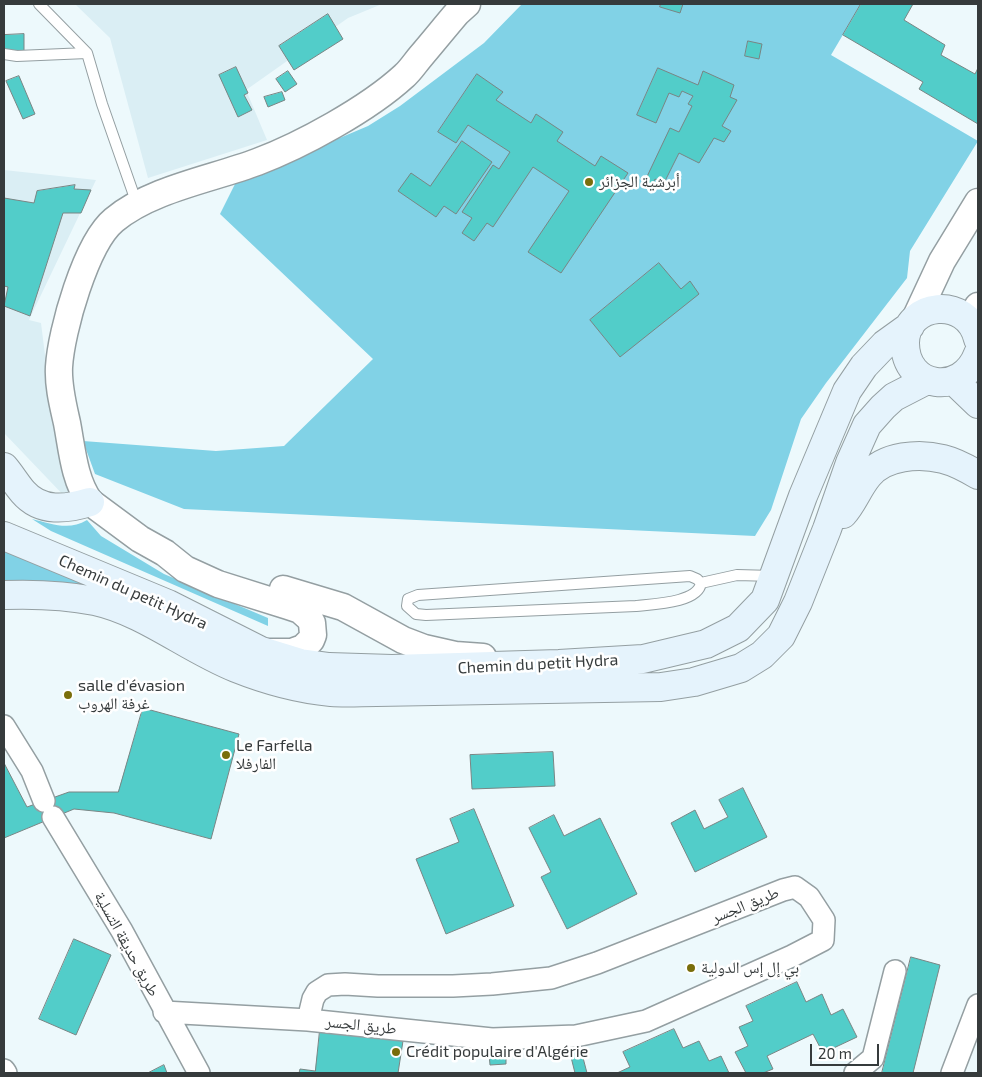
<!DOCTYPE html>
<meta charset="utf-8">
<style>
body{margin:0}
#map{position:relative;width:982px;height:1077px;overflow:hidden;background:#edf9fc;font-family:"Exo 2",sans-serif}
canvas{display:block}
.frame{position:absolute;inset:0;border:5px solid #363b3c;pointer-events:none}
.scale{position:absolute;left:810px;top:1044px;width:69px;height:22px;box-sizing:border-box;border:2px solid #363b3c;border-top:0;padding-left:6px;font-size:15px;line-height:18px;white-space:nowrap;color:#363b3c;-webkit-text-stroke:4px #fff;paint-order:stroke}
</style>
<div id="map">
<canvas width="982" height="1077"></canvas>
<div class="frame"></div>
<div class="scale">20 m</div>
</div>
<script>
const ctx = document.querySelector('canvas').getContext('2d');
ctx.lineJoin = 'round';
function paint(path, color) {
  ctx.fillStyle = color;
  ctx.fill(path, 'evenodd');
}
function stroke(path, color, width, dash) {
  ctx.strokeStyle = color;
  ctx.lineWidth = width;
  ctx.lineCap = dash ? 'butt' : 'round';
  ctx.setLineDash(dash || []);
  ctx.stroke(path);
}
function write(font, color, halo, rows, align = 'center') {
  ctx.font = font + ' "Exo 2","Noto Naskh Arabic",sans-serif';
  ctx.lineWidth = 5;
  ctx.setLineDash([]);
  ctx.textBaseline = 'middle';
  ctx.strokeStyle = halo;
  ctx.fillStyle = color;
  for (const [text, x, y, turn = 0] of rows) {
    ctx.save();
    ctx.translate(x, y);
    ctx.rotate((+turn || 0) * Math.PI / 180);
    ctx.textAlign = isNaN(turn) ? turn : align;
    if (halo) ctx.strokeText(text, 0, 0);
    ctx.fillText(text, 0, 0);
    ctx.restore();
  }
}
const built = new Path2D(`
 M75,4H382L348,18L246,90L267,140L148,178L110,38Z
 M4,170L96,180L29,320L41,323L49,387L77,493L69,501L4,433Z`);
const green = new Path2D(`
 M522,4H861L831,55L978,141L910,251L907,278L826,383L801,419L771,510L755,536L184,509L95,474L83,441L216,451L284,446L373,359L220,214L236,182L368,126L400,106L484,43Z
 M32,519C52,524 69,531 87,520L101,536L164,574L268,618V626L51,531Z
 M4,542L138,600L4,586Z`);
const building = new Path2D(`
 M661,4H683L680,13L660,7Z
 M861,4H913L904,20L945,45L941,55L975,74L978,68V124L919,89L923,82L843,35Z
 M328,14L343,39L294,70L279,46Z
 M24,34V51L4,52V35Z
 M748,41L762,44L759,59L745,56Z
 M236,67L248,93L244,95L252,110L238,117L219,75Z
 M658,68L698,85L703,71L734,85L730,97L737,100L722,126L731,131L724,142L714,138L699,163L679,153L664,183L655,179L651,188L643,185L670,128L679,132L692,106L688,104L693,96L682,91L679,97L669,93L656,123L637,115Z
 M288,71L297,84L285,92L276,79Z
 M477,74L503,92L496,100L531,123L536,114L563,132L557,141L595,166L601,156L628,173L561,273L528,252L569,191L533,167L493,227L487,223L474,241L462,233L472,218L462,212L493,165L499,169L510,152L468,125L456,143L438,132Z
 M19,76L35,114L23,119L6,81Z
 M282,92L285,100L268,107L264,97Z
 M462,141L492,162L456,214L444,206L436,217L398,191L411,173L430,186Z
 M75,185L74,189L91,190L81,213H63L30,316L4,306L8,287L4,286V198L34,203L37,191Z
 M659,263L681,289L690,281L699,294L620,357L590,320Z
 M143,708L239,734L211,839L114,813L74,809L4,838V763L27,807L69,792H118Z
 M553,752L555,786L472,789L470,755Z
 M743,788L767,837L695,872L671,823L695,810L704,829L728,817L719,800Z
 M474,809L514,906L446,934L416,859L459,842L450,819Z
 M554,815L564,836L600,818L637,894L567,929L541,877L551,872L529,828Z
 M74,939L111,955L76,1035L39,1019Z
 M911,957L940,965L913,1073H882Z
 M797,982L806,1002L822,994L831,1015L843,1009L857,1037L823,1053L813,1034L767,1056L773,1069L763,1073H746L735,1052L748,1046L739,1027L753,1021L746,1006Z
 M674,1029L683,1048L699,1041L709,1061L721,1056L729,1073H617L630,1067L623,1052Z
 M320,1030L403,1041L398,1073H299L300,1069L315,1071Z
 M581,1050L587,1073H575L570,1053Z
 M506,1052V1064L490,1065L489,1054Z
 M164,1065L167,1073H148Z`);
const service = new Path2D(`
 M39,4L87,53L102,104L137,204
 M4,54L17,56L87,53
 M690,576L697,579L701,583C698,603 653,604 636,606L426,615L416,614L407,606L408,599L418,595Z
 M701,583L737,575L773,576`);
const minor = new Path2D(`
 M4,726L32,771L44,801
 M53,817L122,931L199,1073
 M164,1012L308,1020L492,1039L576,1036L646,1021L792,956L823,940L824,920L809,897L795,887L783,890L597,963L551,978L492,984L453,986H378L345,984L328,985L317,992L313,999L308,1020
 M4,1070L6,1073
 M855,1073L873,1058L895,971
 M952,1073L978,1005`);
const tertiary = new Path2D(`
 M915,319L942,261L978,202
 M977,334L978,306
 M283,589L343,607L403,640L424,648L455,655L483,657
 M267,652H292L303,648L311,640L313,635L312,623L309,618L300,610L288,606L218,584L185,569L165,553L140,539L90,502C74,480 72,449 67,423C63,405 58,386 59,367C61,331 86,243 114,220C151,189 212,179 257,162C302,145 368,109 404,76C410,71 415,63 421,56C433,42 445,27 457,13L467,4`);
const secondary = new Path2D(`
 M978,339C968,295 905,302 905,343C905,389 962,397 978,354
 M954,381L978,404
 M4,467C11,475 16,484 23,492C41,513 67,509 90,502
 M843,514C853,503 858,488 868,476C884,455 920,453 943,459C955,462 968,469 978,475
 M4,536L168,604L261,651L300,663L329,667L392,669L559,664L643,659L706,644L738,628L765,600L803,496L847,391L864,366L885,344L910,326
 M4,595C34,594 65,595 95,601C145,612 188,649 236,668C266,680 299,689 331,692C346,693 362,692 377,692L661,687L694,682L741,668L762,655L781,636L798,602L827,529L850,463L867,425L883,407L894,397L927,380`);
const markers = [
 [589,182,5,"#796e0b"],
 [68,695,5,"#796e0b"],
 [226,755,5,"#796e0b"],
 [691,968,5,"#796e0b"],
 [396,1052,5,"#796e0b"]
];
const poiNames = [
 ["أبرشية الجزائر",599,182],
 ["salle d'évasion",78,686],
 ["غرفة الهروب",78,704],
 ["Le Farfella",236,746],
 ["الفارفلا",236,764],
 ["بي إل إس الدولية",701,968],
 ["Crédit populaire d'Algérie",406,1052]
];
const streetNames = [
 ["Chemin du petit Hydra",133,592,24],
 ["Chemin du petit Hydra",538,664,-3],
 ["طريق الجسر",745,905,-22],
 ["طريق حديقة التسلية",127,944,61],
 ["طريق الجسر",361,1025,6]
];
paint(built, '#daeef4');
paint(green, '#81d2e6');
paint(building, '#52cdc9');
stroke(building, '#798584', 1);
stroke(service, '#949fa2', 12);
stroke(minor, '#949fa2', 24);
stroke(tertiary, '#949fa2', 29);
stroke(secondary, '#949fa2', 30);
stroke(service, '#fff', 10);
stroke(minor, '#fff', 21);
stroke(tertiary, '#fff', 26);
stroke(secondary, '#e5f3fc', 28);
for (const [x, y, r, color] of markers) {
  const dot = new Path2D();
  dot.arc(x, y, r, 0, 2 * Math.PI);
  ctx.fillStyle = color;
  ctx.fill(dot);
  stroke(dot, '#fff', 2);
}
write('16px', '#363b3c', '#fff', poiNames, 'left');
write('16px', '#363b3c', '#fff', streetNames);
</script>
